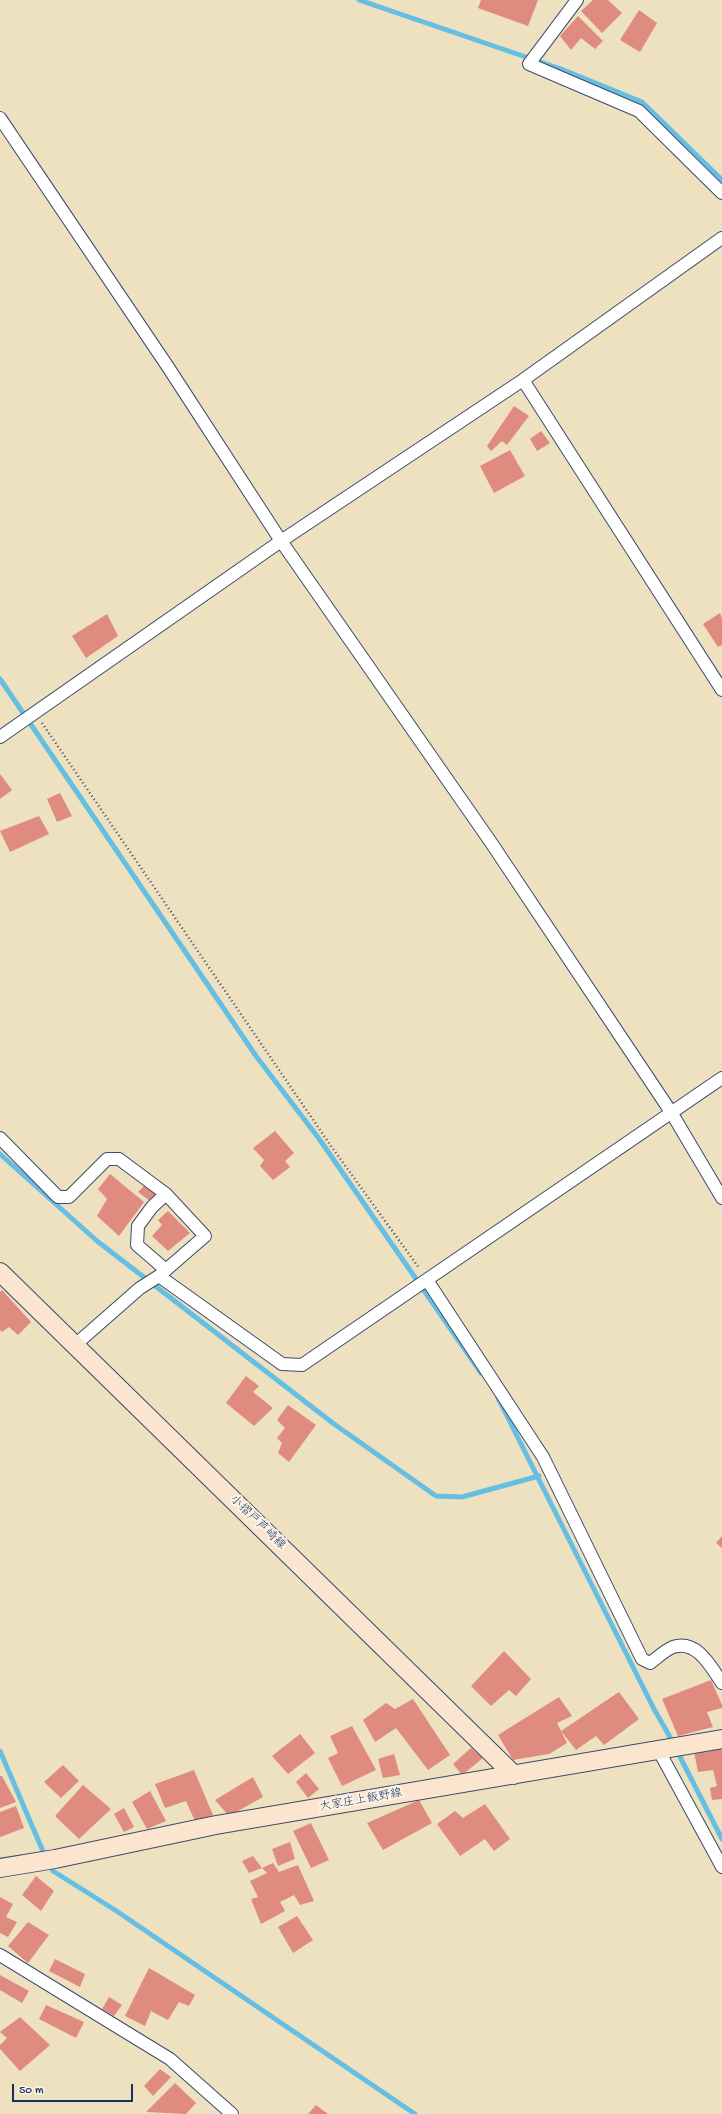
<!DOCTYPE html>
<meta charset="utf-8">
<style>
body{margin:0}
#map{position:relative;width:722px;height:2114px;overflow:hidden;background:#eee1c0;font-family:"Gochi Hand",sans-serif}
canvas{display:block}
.scale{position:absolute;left:12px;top:2084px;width:121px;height:18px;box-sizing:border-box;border:2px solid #1b2f5e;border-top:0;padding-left:5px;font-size:12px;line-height:14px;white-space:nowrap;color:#1b2f5e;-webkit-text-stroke:3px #fcf5e5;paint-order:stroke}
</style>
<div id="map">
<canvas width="722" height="2114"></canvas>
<div class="scale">50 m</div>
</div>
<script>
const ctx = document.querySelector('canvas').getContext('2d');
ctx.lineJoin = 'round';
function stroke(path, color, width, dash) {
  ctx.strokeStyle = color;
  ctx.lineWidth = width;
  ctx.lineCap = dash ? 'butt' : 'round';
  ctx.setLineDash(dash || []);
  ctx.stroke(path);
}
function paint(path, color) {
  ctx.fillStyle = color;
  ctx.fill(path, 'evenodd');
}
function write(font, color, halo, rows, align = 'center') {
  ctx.font = font + ' "Gochi Hand","Klee One",sans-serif';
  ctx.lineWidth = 4;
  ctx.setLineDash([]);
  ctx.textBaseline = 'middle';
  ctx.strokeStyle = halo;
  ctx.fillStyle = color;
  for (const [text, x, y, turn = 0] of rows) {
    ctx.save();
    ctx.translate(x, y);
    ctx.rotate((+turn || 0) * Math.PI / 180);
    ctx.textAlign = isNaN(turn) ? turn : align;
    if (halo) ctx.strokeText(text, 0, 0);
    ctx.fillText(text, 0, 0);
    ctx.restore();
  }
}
const stream = new Path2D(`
 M359,0L561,69L642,102L722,180
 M0,679L256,1056L320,1140L481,1373
 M0,1154L97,1241L334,1424L436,1496L462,1497L539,1476
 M498,1398L654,1709L674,1744
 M0,1751L42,1849L53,1871L115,1910L415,2114
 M677,1751L722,1839`);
const building = new Path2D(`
 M481,0H538L528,26L478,8Z
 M593,0H608L622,13L602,33L581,11Z
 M639,10L657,23L640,52L620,40Z
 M578,16L603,41L595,49L581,38L571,50L560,36Z
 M514,406L529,416L507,445L502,441L491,451L487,446Z
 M541,431L550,443L537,451L530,439Z
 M510,450L525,476L494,493L480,466Z
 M720,613L722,618V645L718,647L703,624Z
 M107,614L118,636L86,658L72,636Z
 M0,774L12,790L0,799Z
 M60,793L72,816L57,822L47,799Z
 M39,816L49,834L10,852L0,831Z
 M275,1131L294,1153L285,1161L290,1167L273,1180L260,1166L264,1160L253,1148Z
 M110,1174L144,1202L119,1236L97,1216L107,1199L98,1189Z
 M145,1185L157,1195L150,1201L138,1192Z
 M168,1211L190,1233L168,1251L152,1236L162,1225L158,1220Z
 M2,1290L31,1322L18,1335L9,1327L2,1332L0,1330V1292Z
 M246,1376L259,1386L253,1392L273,1408L254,1426L226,1403Z
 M288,1405L316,1425L289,1462L278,1453L282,1443L277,1438L285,1428L277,1420Z
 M722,1536V1548L716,1543Z
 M504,1651L531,1679L516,1696L509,1690L491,1706L471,1686Z
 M711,1680L722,1705V1708L707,1712L713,1727L678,1736L662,1699Z
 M619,1692L639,1719L604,1745L596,1736L576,1750L561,1731Z
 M559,1697L572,1716L557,1723L567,1743L549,1754L513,1760L498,1735Z
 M413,1699L450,1755L428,1770L396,1728L375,1742L363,1720L386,1703L395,1709Z
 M352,1726L376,1770L342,1786L328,1758L338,1753L330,1736Z
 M300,1734L315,1753L288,1774L272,1756Z
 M722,1746V1799L712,1800L710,1788L717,1786L713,1770L698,1772L694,1752Z
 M471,1748L483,1758L462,1775L453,1764Z
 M394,1754L400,1775L383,1778L378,1759Z
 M63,1765L79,1781L61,1798L44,1782Z
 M194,1770L213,1815L195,1821L186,1801L165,1808L155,1784Z
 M306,1773L319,1789L308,1798L296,1782Z
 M0,1776H2L16,1802L0,1808Z
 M253,1777L263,1797L229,1816L215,1800Z
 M83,1785L111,1809L79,1839L55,1816Z
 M150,1791L166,1821L147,1829L132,1802Z
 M419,1800L432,1823L383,1850L367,1823Z
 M485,1804L510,1839L494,1851L485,1839L460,1856L437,1824L455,1811L463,1818Z
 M16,1806L24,1828L0,1837V1812Z
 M124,1808L134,1827L124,1832L114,1814Z
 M311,1823L329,1860L311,1868L293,1831Z
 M290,1842L295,1859L278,1866L272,1849Z
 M253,1856L262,1868L273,1863L279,1872L298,1865L314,1901L300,1905L294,1895L280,1902L285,1911L261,1924L251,1899L258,1897L250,1881L267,1873L262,1868L249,1873L242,1861Z
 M36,1876L54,1891L41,1911L22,1895Z
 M0,1897L13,1904L6,1917L17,1922L8,1937L0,1933Z
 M297,1916L313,1940L293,1953L278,1927Z
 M28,1922L49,1935L28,1963L8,1946Z
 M55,1959L85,1974L80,1987L49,1971Z
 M149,1968L195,1995L189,2006L179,2002L168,2020L151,2011L145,2026L125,2016Z
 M0,1975L29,1991L22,2003L0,1990Z
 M109,1997L122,2005L114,2016L102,2009Z
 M46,2005L84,2022L76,2038L39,2019Z
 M20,2017L50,2045L20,2071L0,2049V2045L7,2038L0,2032Z
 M160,2069L171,2077L153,2096L144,2086Z
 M175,2083L196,2103L186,2114L146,2112Z
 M316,2105L328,2114H308Z`);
const path = new Path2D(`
 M42,723L331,1146L419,1268`);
const street = new Path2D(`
 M577,0L529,64L639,111L722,193
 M0,118L168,367L281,541L490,841L671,1112L722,1198
 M523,380L722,690
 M0,737L281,541L523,380L722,238
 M0,1138L58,1197H69L107,1159H119L166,1194L205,1236L159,1276
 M166,1194L152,1207L138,1226L137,1245L166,1270
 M427,1280L543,1457L642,1659L650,1663C657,1658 665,1650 673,1647C697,1639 711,1667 722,1683
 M75,1345L140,1288L159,1276L282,1364L302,1365L722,1078
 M659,1751L722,1867
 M0,1955L170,2059L232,2114`);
const secondary = new Path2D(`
 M0,1272L514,1775
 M0,1868L55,1859L216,1825L722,1739`);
const streetNames = [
 ["小摺戸芦崎線",257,1523,44],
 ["大家庄上飯野線",361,1801,-10]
];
stroke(stream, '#66bfe3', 5);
paint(building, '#df8b7f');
stroke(street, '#3b4a6d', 14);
stroke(secondary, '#3b4a6d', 20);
stroke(path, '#3b4a6d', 2.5, [1, 3]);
stroke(street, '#fff', 12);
stroke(secondary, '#fce5cf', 18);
write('12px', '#1b2f5e', '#fcf5e5', streetNames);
</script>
